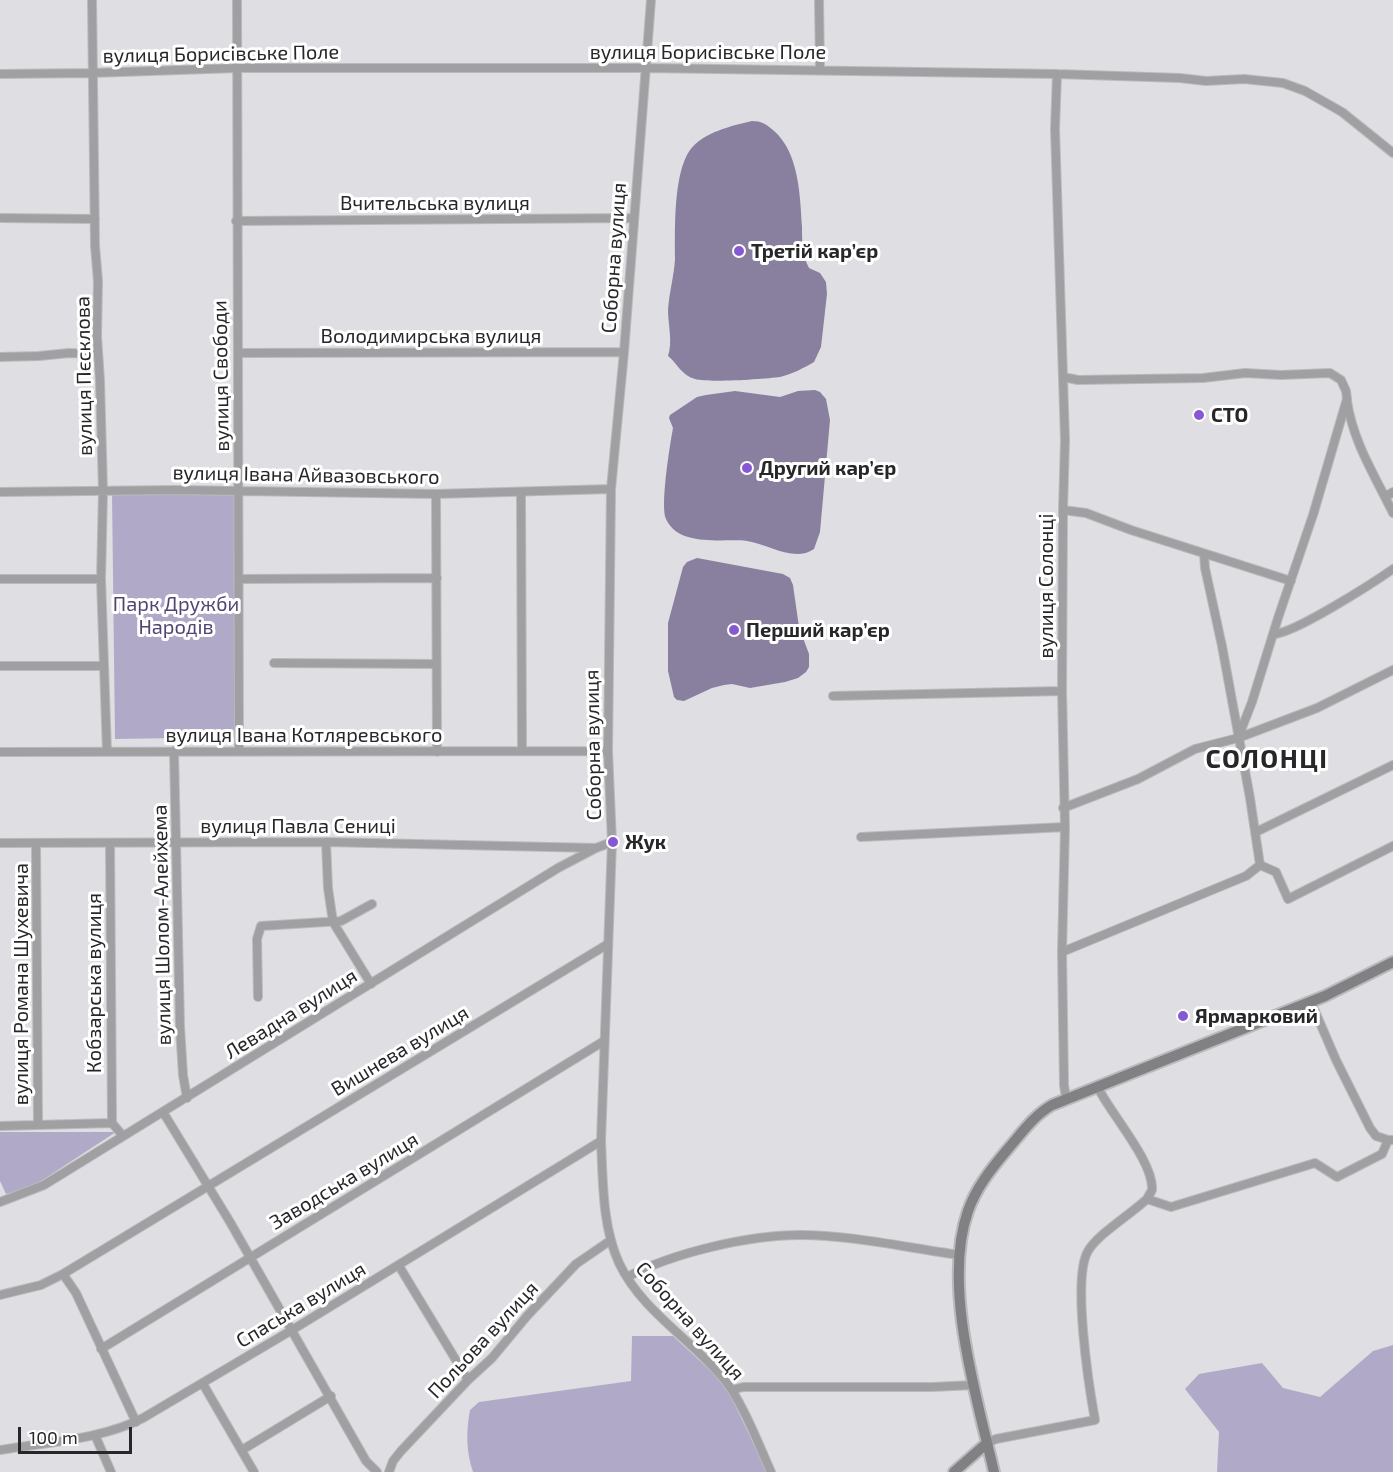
<!DOCTYPE html>
<meta charset="utf-8">
<style>
body{margin:0}
#map{position:relative;width:1393px;height:1472px;overflow:hidden;background:#dfdee2;font-family:"Exo 2",sans-serif}
canvas{display:block}
.scale{position:absolute;left:18px;top:1427px;width:114px;height:27px;box-sizing:border-box;border:3px solid #272628;border-top:0;padding-left:8px;font-size:18px;line-height:21px;white-space:nowrap;color:#272628;-webkit-text-stroke:4px #fff;paint-order:stroke}
</style>
<div id="map">
<canvas width="1393" height="1472"></canvas>
<div class="scale">100 m</div>
</div>
<script>
const ctx = document.querySelector('canvas').getContext('2d');
ctx.lineJoin = 'round';
function paint(path, color) {
  ctx.fillStyle = color;
  ctx.fill(path, 'evenodd');
}
function stroke(path, color, width, dash) {
  ctx.strokeStyle = color;
  ctx.lineWidth = width;
  ctx.lineCap = dash ? 'butt' : 'round';
  ctx.setLineDash(dash || []);
  ctx.stroke(path);
}
function write(font, color, halo, rows, align = 'center') {
  ctx.font = font + ' "Exo 2",sans-serif';
  ctx.lineWidth = 6;
  ctx.setLineDash([]);
  ctx.textBaseline = 'middle';
  ctx.strokeStyle = halo;
  ctx.fillStyle = color;
  for (const [text, x, y, turn = 0] of rows) {
    ctx.save();
    ctx.translate(x, y);
    ctx.rotate((+turn || 0) * Math.PI / 180);
    ctx.textAlign = isNaN(turn) ? turn : align;
    if (halo) ctx.strokeText(text, 0, 0);
    ctx.fillText(text, 0, 0);
    ctx.restore();
  }
}
const green = new Path2D(`
 M112,493H237L239,737L115,739Z
 M0,1132H116L32,1187L6,1194L0,1181Z
 M632,1336H673L725,1384L767,1472H473C466,1451 466,1432 470,1410L479,1402L631,1381Z
 M1393,1345V1472H1217L1219,1432L1185,1389L1199,1374L1262,1363L1283,1388L1320,1397L1373,1351Z`);
const water = new Path2D(`
 M752,121C761,121 766,124 773,130C799,152 800,194 802,227C802,241 802,255 809,268L820,273L826,282L827,294L821,347L814,362C804,368 792,374 780,377C765,379 708,383 695,379C681,375 677,363 668,356C673,342 668,325 668,310C669,293 674,276 675,259C675,231 673,174 690,150C704,132 731,126 752,121Z
 M815,390L820,392L826,399L830,420L820,532L814,549C794,563 768,544 747,541C724,538 679,548 666,519C660,506 670,444 673,428L669,418L670,415L697,397L706,395L735,391L780,397L798,391Z
 M697,558L783,574L790,578L793,585L799,627L809,654V667L806,672L798,678L785,682L750,688L732,684L724,685L712,688L684,701L677,700L674,697L668,671V623L683,567L687,562Z`);
const street = new Path2D(`
 M92,0L95,246L98,281L97,336L100,381L103,491L101,579L107,752
 M237,0L239,751
 M651,0L624,352L611,489L608,751L612,842L601,1141C603,1180 602,1226 619,1263C641,1310 691,1339 723,1378C741,1399 759,1445 771,1472
 M819,0L820,69
 M0,74L92,73L237,68H647L1057,74L1180,78L1206,81L1244,79L1283,83L1305,91L1342,112L1393,153
 M1057,74L1055,129L1065,440L1063,510L1062,691L1065,827L1062,952L1064,1085L1066,1098
 M0,218L95,219
 M236,221L634,218
 M238,353L624,352
 M0,357L39,356L69,353L97,354
 M1063,377L1078,380L1203,378L1245,373L1281,375L1330,373L1341,380L1346,391L1347,399L1313,515L1278,618L1252,702L1238,738
 M1347,401C1353,442 1375,476 1393,513
 M0,492L176,490L436,494L611,489
 M521,492L522,750
 M436,494L437,752
 M1385,497L1393,492
 M1063,510L1086,513L1131,530L1291,581
 M1204,554L1205,568L1222,646L1250,798L1260,865
 M0,579H101
 M239,579L437,578
 M1273,634C1292,635 1373,583 1393,569
 M274,663L436,664
 M0,666H103
 M833,696L1062,691
 M174,751L180,1027L183,1075L187,1098
 M0,752L608,751
 M1063,808L1138,779L1195,749L1238,738L1317,708L1393,670
 M1256,832L1393,765
 M861,837L1065,827
 M326,842L328,888L333,922L371,984
 M0,843L326,842L595,848
 M36,843L38,1125
 M110,843L112,1123
 M1062,952L1246,876L1260,865L1276,872L1288,899L1393,846
 M258,997L257,939L261,926L341,921L372,904
 M1311,1002L1336,1060L1370,1128L1376,1136L1388,1140
 M1097,1086C1110,1113 1154,1162 1152,1190L1147,1199
 M163,1112L230,1222L366,1461L377,1472
 M112,1123L123,1136
 M0,1126L112,1123
 M0,1202L44,1185L558,868L596,848L612,842
 M399,1266L468,1380
 M63,1274L76,1293L136,1422
 M627,1277C673,1253 748,1235 800,1235C853,1235 907,1248 960,1255
 M0,1295L41,1285L63,1274L608,944
 M101,1349L604,1041
 M203,1384L254,1472
 M732,1390L743,1387H932L974,1385
 M95,1435L111,1472
 M987,1443L996,1439L1095,1420C1089,1387 1072,1278 1088,1251C1098,1234 1131,1214 1147,1199L1171,1207L1315,1163L1337,1177L1382,1154L1388,1140H1393
 M0,1450C48,1442 100,1440 143,1418L292,1330L601,1141
 M242,1450L331,1396
 M389,1472L393,1461L401,1451L468,1380L492,1358L527,1316L576,1264L611,1240`);
const secondary = new Path2D(`
 M954,1472L987,1443
 M994,1472C977,1398 942,1285 968,1211C976,1188 991,1169 1007,1150C1021,1134 1033,1116 1052,1105L1325,996L1393,962`);
const markers = [
 [739,251,6,"#8658d1"],
 [1199,415,6,"#8658d1"],
 [747,468,6,"#8658d1"],
 [734,630,6,"#8658d1"],
 [613,842,6,"#8658d1"],
 [1183,1016,6,"#8658d1"]
];
const streetNames = [
 ["вулиця Борисівське Поле",708,52],
 ["вулиця Борисівське Поле",221,54,-1],
 ["Вчительська вулиця",435,203],
 ["Соборна вулиця",614,258,-86],
 ["Володимирська вулиця",431,336],
 ["вулиця Пєсклова",84,376,-91],
 ["вулиця Свободи",221,376,-91],
 ["вулиця Івана Айвазовського",306,475,1],
 ["вулиця Солонці",1046,586,-90],
 ["вулиця Івана Котляревського",304,735],
 ["Соборна вулиця",593,745,-91],
 ["вулиця Павла Сениці",298,826],
 ["вулиця Шолом-Алейхема",162,925,-91],
 ["Кобзарська вулиця",94,983,-90],
 ["вулиця Романа Шухевича",21,984,-90],
 ["Левадна вулиця",291,1014,-32],
 ["Вишнева вулиця",400,1051,-31],
 ["Заводська вулиця",344,1181,-31],
 ["Спаська вулиця",301,1305,-31],
 ["Соборна вулиця",690,1321,48],
 ["Польова вулиця",483,1340,-47]
];
const poiNames = [
 ["Третій кар’єр",751,251],
 ["СТО",1211,415],
 ["Другий кар’єр",759,468],
 ["Перший кар’єр",746,630],
 ["Жук",625,842],
 ["Ярмарковий",1195,1016]
];
const parkNames = [
 ["Парк Дружби",176,604],
 ["Народів",176,627]
];
const districtNames = [
 ["СОЛОНЦІ",1267,759]
];
paint(green, '#b1a9c8');
paint(water, '#8980a0');
stroke(street, '#bab9bd', 10);
stroke(secondary, '#bab9bd', 14);
stroke(street, '#a09fa1', 8);
stroke(secondary, '#818183', 10);
for (const [x, y, r, color] of markers) {
  const dot = new Path2D();
  dot.arc(x, y, r, 0, 2 * Math.PI);
  ctx.fillStyle = color;
  ctx.fill(dot);
  stroke(dot, '#fff', 2);
}
write('20px', '#272628', '#fff', streetNames);
write('bold 20px', '#272628', '#fff', poiNames, 'left');
write('20px', '#524373', '#fff', parkNames);
ctx.letterSpacing = '1.5px';
write('bold 26px', '#272628', '#fff', districtNames);
ctx.letterSpacing = '0px';
</script>
